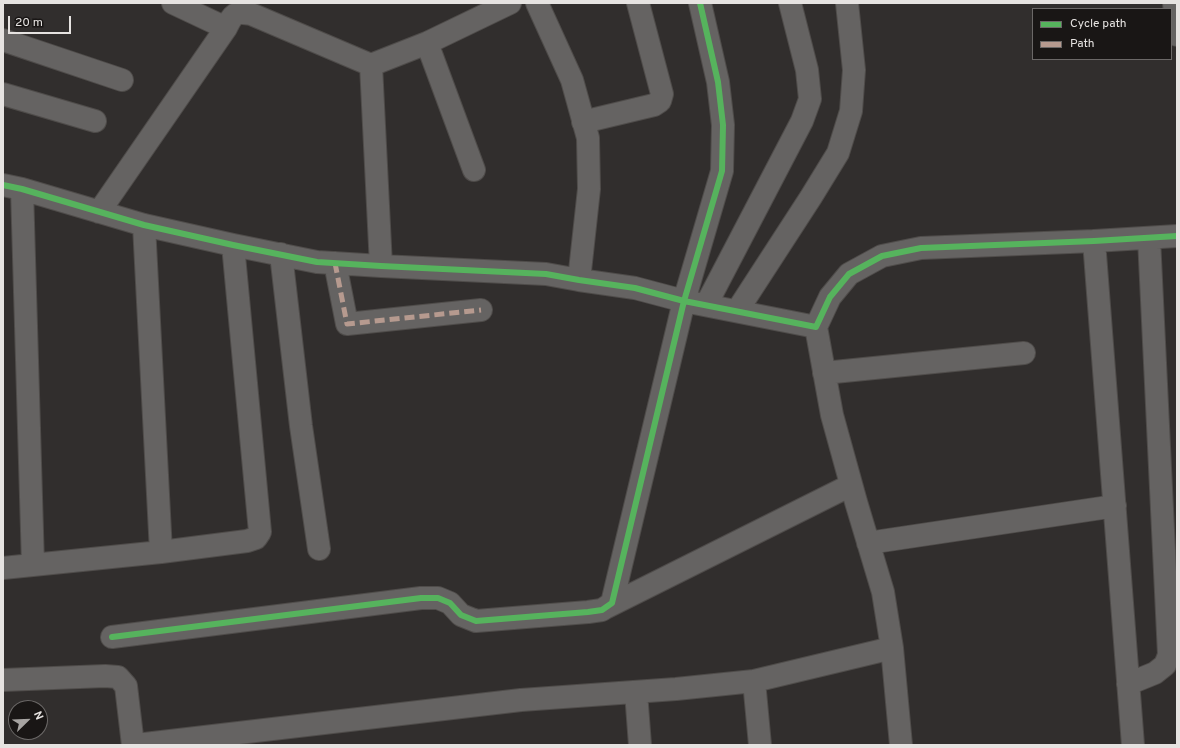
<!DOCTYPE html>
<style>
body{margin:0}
#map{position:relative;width:1180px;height:748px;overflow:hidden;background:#312e2d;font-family:Overpass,sans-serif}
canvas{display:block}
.frame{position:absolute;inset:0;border:4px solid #e6e3e1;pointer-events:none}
.legend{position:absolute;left:1032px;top:8px;width:140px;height:52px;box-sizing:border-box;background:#191615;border:1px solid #6b6867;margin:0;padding:5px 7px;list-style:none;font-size:12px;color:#e6e3e1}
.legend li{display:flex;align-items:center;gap:8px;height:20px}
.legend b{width:20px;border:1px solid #6b6867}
.north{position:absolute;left:8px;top:700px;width:40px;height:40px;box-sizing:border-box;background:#191615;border:1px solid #6b6867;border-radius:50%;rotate:67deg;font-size:11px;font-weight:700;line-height:16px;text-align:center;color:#e6e3e1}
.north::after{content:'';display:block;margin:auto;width:14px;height:18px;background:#a7a4a2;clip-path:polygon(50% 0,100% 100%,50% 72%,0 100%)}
.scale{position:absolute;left:8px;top:16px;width:63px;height:18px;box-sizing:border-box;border:2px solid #e6e3e1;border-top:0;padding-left:5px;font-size:12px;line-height:14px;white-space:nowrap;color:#e6e3e1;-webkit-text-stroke:3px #191615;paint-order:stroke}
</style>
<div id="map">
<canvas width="1180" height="748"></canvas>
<div class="frame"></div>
<ul class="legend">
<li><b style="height:5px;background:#56b35d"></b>Cycle path</li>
<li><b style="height:5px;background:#b69a8f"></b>Path</li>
</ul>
<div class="north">N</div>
<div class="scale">20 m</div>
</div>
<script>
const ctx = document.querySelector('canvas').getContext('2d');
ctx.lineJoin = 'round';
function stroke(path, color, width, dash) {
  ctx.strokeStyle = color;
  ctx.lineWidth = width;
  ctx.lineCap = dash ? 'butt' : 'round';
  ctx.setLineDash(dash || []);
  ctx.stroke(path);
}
const minor = new Path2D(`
 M173,3L226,28
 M537,3L572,80L588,138L589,189L579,280
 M1174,3L1177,35
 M3,40L122,80
 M427,43L474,170
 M3,94L95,121
 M583,122L654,105L660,101L662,94L638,3
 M3,185L22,189L144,225L233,245L317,262L381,266L546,274L579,280L635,288L684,301L816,327L830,297L849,274L882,256L921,248L1094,241L1177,236
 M22,189L33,565
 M99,212L226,28C233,14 235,11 251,14L371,65
 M1094,241L1133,745
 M281,254L301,426L319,549
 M335,263L347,324L481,310
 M381,266L371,65L427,43L510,3
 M706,305L802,121L810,99L807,70L790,3
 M737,311L811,197L838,153L851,111L854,70L847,3
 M816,327L832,415L856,502L883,592L892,648L901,745
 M824,373L1024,353
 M868,543L1115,506
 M161,552L247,541L256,538L260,532L233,245
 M3,568L161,552L144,225
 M603,609L851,485
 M112,637L421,598H438L450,603L461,615L476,621L588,612L602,610L612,603L684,301L722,171L723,125L718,82L700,3
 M3,680L105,676L118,677L126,686L133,745
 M754,681L760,745
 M1128,684L1155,673L1165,665L1169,655L1149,238
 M636,692L640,745
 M136,745L521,700L676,689L754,681L892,648`);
const quiet = new Path2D(`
 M335,263L347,324L481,310`);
const cycleway = new Path2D(`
 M3,185L22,189L144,225L233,245L317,262L381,266L546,274L579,280L635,288L684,301L816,327L830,297L849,274L882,256L921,248L1094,241L1177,236
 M112,637L421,598H438L450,603L461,615L476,621L588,612L602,610L612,603L684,301L722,171L723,125L718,82L700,3`);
stroke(minor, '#4f4c4a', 24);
stroke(minor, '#656362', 22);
stroke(quiet, '#b69a8f', 5, [10, 5]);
stroke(cycleway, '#56b35d', 6);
</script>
